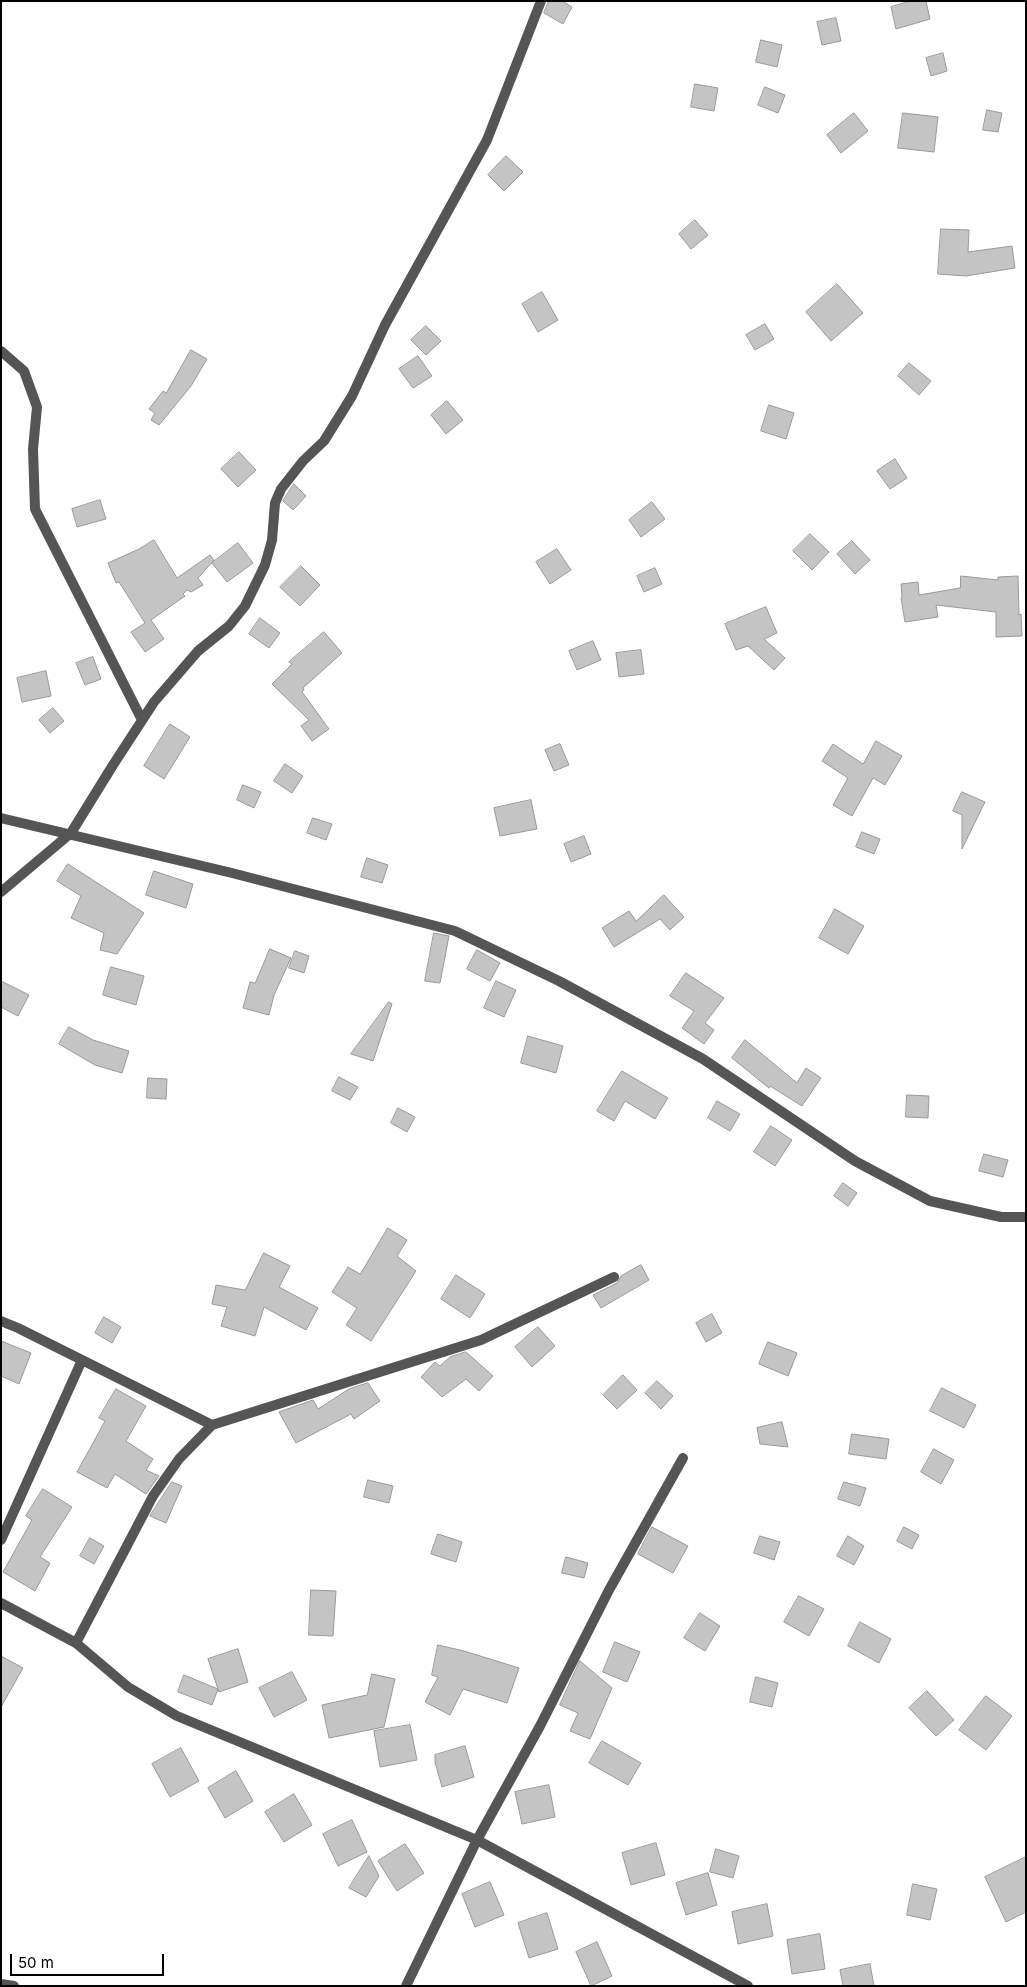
<!DOCTYPE html>
<style>
body{margin:0}
#map{position:relative;width:1027px;height:1987px;overflow:hidden;background:#fff;font-family:Inter,sans-serif}
canvas{display:block}
.frame{position:absolute;inset:0;border:2px solid #000;pointer-events:none}
.scale{position:absolute;left:10px;top:1954px;width:154px;height:22px;box-sizing:border-box;border:2px solid #000;border-top:0;padding-left:6px;font-size:15px;line-height:18px;white-space:nowrap;color:#000;-webkit-text-stroke:4px #fff;paint-order:stroke}
</style>
<div id="map">
<canvas width="1027" height="1987"></canvas>
<div class="frame"></div>
<div class="scale">50 m</div>
</div>
<script>
const ctx = document.querySelector('canvas').getContext('2d');
ctx.lineJoin = 'round';
function paint(path, color) {
  ctx.fillStyle = color;
  ctx.fill(path, 'evenodd');
}
function stroke(path, color, width, dash) {
  ctx.strokeStyle = color;
  ctx.lineWidth = width;
  ctx.lineCap = dash ? 'butt' : 'round';
  ctx.setLineDash(dash || []);
  ctx.stroke(path);
}
const building = new Path2D(`
 M549,1H562L572,7L563,24L544,13Z
 M911,1H926L930,19L896,29L891,7Z
 M836,18L841,41L822,45L817,22Z
 M761,40L782,45L777,67L756,62Z
 M943,53L947,71L931,76L926,58Z
 M695,84L718,88L714,111L691,107Z
 M765,87L785,95L778,113L758,105Z
 M987,110L1002,113L998,132L983,130Z
 M854,113L868,131L841,153L827,135Z
 M903,113L938,117L934,152L898,148Z
 M506,156L523,172L504,191L488,175Z
 M695,220L708,235L691,249L679,234Z
 M941,229L969,230L968,252L1012,246L1015,268L966,276L938,274Z
 M837,284L863,313L831,341L806,312Z
 M542,292L558,320L538,332L522,304Z
 M765,324L774,339L755,350L746,335Z
 M426,326L441,341L426,355L411,340Z
 M191,350L207,359L191,386L159,425L151,420L155,413L149,409L163,391L166,393Z
 M418,356L432,376L413,388L399,369Z
 M909,363L931,381L919,395L898,376Z
 M447,401L463,420L446,434L431,415Z
 M769,405L794,413L786,439L761,431Z
 M239,452L256,470L238,487L221,469Z
 M895,459L907,478L890,489L877,471Z
 M294,484L306,496L293,510L283,501Z
 M100,500L106,519L77,527L72,509Z
 M652,502L665,519L641,537L629,520Z
 M810,534L829,552L812,570L793,551Z
 M154,540L177,578L210,555L214,560L198,578L203,585L191,592L187,590L183,594L185,596L151,620L164,639L145,652L131,632L145,623L119,582L116,583L108,563L139,549Z
 M852,541L870,560L855,574L837,554Z
 M238,543L253,563L227,582L212,563Z
 M557,549L571,570L550,584L536,562Z
 M301,566L320,585L300,606L280,587Z
 M655,568L662,584L644,592L637,576Z
 M961,576L998,580V577L1018,576L1019,615L1021,614L1022,636L996,637V612L936,605L938,617L905,622L901,598H902L901,584L918,582L919,595L960,588Z
 M766,607L777,633L764,639L785,658L774,670L748,646L736,650L725,624Z
 M260,618L280,633L269,648L249,634Z
 M324,632L342,653L303,688L304,690L302,692L329,729L312,741L301,726L309,720L272,684L292,664L289,662Z
 M593,641L601,660L577,670L569,651Z
 M641,650L644,674L619,677L616,653Z
 M93,657L101,679L85,685L76,663Z
 M46,671L51,696L22,702L17,678Z
 M53,708L64,721L50,733L39,720Z
 M170,724L190,737L164,779L144,766Z
 M876,741L902,756L885,785L873,778L852,816L833,805L848,778L822,761L833,744L863,764Z
 M560,744L569,765L554,771L545,750Z
 M285,764L303,776L292,793L274,781Z
 M243,785L261,792L254,808L237,800Z
 M962,792L985,802L962,849V815L953,811Z
 M531,800L537,829L500,836L494,808Z
 M313,818L332,824L326,840L307,833Z
 M862,832L880,839L874,854L856,847Z
 M584,836L591,854L571,862L564,844Z
 M367,858L388,865L382,883L361,877Z
 M68,864L144,913L117,954L100,950L104,933L71,918L81,896L57,881Z
 M154,871L193,884L186,908L146,895Z
 M664,895L684,917L670,930L660,919L614,947L602,928L629,911L636,921Z
 M835,909L864,926L848,954L819,938Z
 M434,933L449,936L440,983L425,981Z
 M270,949L291,958L274,995L269,1015L243,1008L250,982L255,983Z
 M477,950L500,963L490,981L467,969Z
 M295,951L309,956L304,973L289,968Z
 M111,967L144,976L136,1005L103,995Z
 M686,973L724,998L705,1023L714,1030L704,1044L682,1028L694,1011L670,996Z
 M1,981L29,995L18,1016L1,1007Z
 M496,981L516,990L504,1017L484,1008Z
 M389,1002L392,1004L373,1061L351,1054Z
 M69,1027L93,1040L129,1051L122,1073L95,1065L59,1044Z
 M528,1036L563,1046L556,1073L521,1063Z
 M745,1040L797,1083L806,1068L821,1078L802,1106L770,1086L769,1088L732,1058Z
 M622,1071L668,1098L655,1119L625,1101L614,1121L597,1111Z
 M339,1077L358,1087L350,1100L332,1091Z
 M148,1078L167,1079L166,1099L147,1098Z
 M907,1095L929,1096L928,1118L906,1117Z
 M717,1101L740,1114L730,1131L708,1118Z
 M398,1108L415,1117L407,1132L391,1123Z
 M771,1126L792,1140L775,1166L754,1152Z
 M984,1154L1008,1160L1003,1177L979,1171Z
 M843,1183L857,1193L848,1206L834,1196Z
 M388,1228L407,1240L397,1256L416,1271L371,1341L346,1325L357,1308L332,1292L348,1267L360,1274Z
 M264,1253L290,1266L279,1287L318,1308L306,1330L264,1307L255,1336L221,1326L227,1307L212,1304L216,1285L245,1290Z
 M641,1265L649,1280L601,1308L593,1295L617,1283L621,1276Z
 M456,1275L485,1294L470,1318L441,1299Z
 M712,1314L722,1333L706,1342L696,1323Z
 M104,1317L121,1327L112,1343L95,1333Z
 M538,1327L555,1346L532,1367L515,1347Z
 M1,1341L31,1353L19,1384L1,1376Z
 M768,1342L797,1353L788,1376L759,1364Z
 M466,1352L493,1376L479,1391L466,1379L442,1397L421,1377L435,1362L440,1366L450,1357Z
 M623,1375L637,1390L617,1409L603,1395Z
 M657,1381L673,1396L661,1409L645,1393Z
 M368,1383L380,1401L354,1419L351,1414L296,1443L279,1412L313,1400L318,1409L349,1389Z
 M942,1388L976,1405L964,1428L930,1411Z
 M116,1389L146,1406L126,1441L153,1459L146,1470L159,1476L146,1494L115,1474L107,1488L77,1472L105,1421L99,1418Z
 M782,1422L788,1447L760,1444L757,1428Z
 M852,1434L889,1439L886,1459L849,1454Z
 M934,1449L954,1460L941,1484L921,1472Z
 M368,1480L393,1486L389,1503L364,1497Z
 M172,1482L182,1486L166,1523L150,1516Z
 M844,1482L866,1488L860,1506L838,1499Z
 M43,1489L72,1507L40,1557L50,1563L35,1591L3,1572L32,1520L26,1516Z
 M652,1527L688,1546L673,1573L638,1554Z
 M904,1527L919,1535L912,1549L897,1541Z
 M438,1534L462,1542L456,1562L431,1554Z
 M760,1536L780,1542L774,1560L754,1553Z
 M848,1536L864,1546L854,1565L837,1556Z
 M90,1538L104,1546L94,1564L80,1556Z
 M566,1557L588,1563L584,1578L562,1573Z
 M311,1590L336,1591L333,1636L309,1635Z
 M799,1596L824,1609L809,1636L784,1622Z
 M700,1613L720,1626L705,1651L684,1638Z
 M860,1622L891,1639L879,1663L848,1646Z
 M615,1642L640,1652L627,1682L603,1672Z
 M438,1645L464,1651L519,1668L507,1703L463,1689L450,1715L425,1702L438,1677L432,1675Z
 M238,1649L248,1682L219,1692L208,1659Z
 M1,1656L23,1668L1,1707Z
 M580,1661L612,1688L590,1739L570,1731L578,1713L560,1705Z
 M292,1672L307,1700L274,1717L259,1688Z
 M372,1674L395,1679L384,1727L329,1738L322,1705L367,1695Z
 M184,1675L218,1689L212,1705L178,1692Z
 M756,1677L778,1683L772,1707L750,1702Z
 M927,1691L954,1720L936,1736L909,1708Z
 M986,1696L1012,1716L986,1750L959,1730Z
 M410,1725L417,1760L380,1767L374,1731Z
 M602,1741L641,1763L628,1785L589,1763Z
 M465,1746L474,1777L442,1787L435,1762V1755Z
 M181,1748L199,1781L170,1797L152,1764Z
 M236,1771L253,1801L225,1818L208,1788Z
 M549,1785L555,1817L522,1824L515,1792Z
 M294,1794L312,1825L284,1842L265,1812Z
 M352,1820L367,1852L338,1866L323,1834Z
 M656,1843L665,1875L631,1885L622,1853Z
 M405,1844L424,1873L397,1891L378,1861Z
 M716,1849L739,1856L733,1878L710,1872Z
 M369,1856L379,1876L366,1897L349,1888Z
 M1026,1857V1912L1006,1922L985,1877Z
 M708,1873L717,1905L686,1915L676,1883Z
 M490,1882L504,1915L475,1927L462,1894Z
 M913,1884L937,1889L930,1920L907,1915Z
 M767,1904L773,1936L738,1944L732,1912Z
 M547,1913L558,1949L529,1958L518,1923Z
 M820,1934L825,1969L792,1974L787,1940Z
 M597,1942L612,1976L591,1986L576,1952Z
 M870,1964L874,1986H843L840,1970Z`);
const minor = new Path2D(`
 M1,351L24,371L37,407L33,449L35,509L142,720
 M1,818L232,873L455,931L559,981L703,1059L855,1161L930,1201L1001,1217H1026
 M1,892L71,833L113,765L154,702L198,651L229,626L245,606L265,565L272,540L275,503L281,489L303,461L324,441L352,396L385,325L487,140L541,1
 M1,1321L18,1328L212,1425
 M1,1540L82,1360
 M1,1603L76,1643L128,1687L177,1716L477,1840L748,1986
 M76,1643L153,1496L179,1459L212,1425L481,1340L614,1277
 M1,1984L14,1986
 M406,1986L477,1840L540,1726L609,1590L683,1458`);
paint(building, '#c4c4c4');
stroke(building, '#999', 1);
stroke(minor, '#555', 10);
</script>
